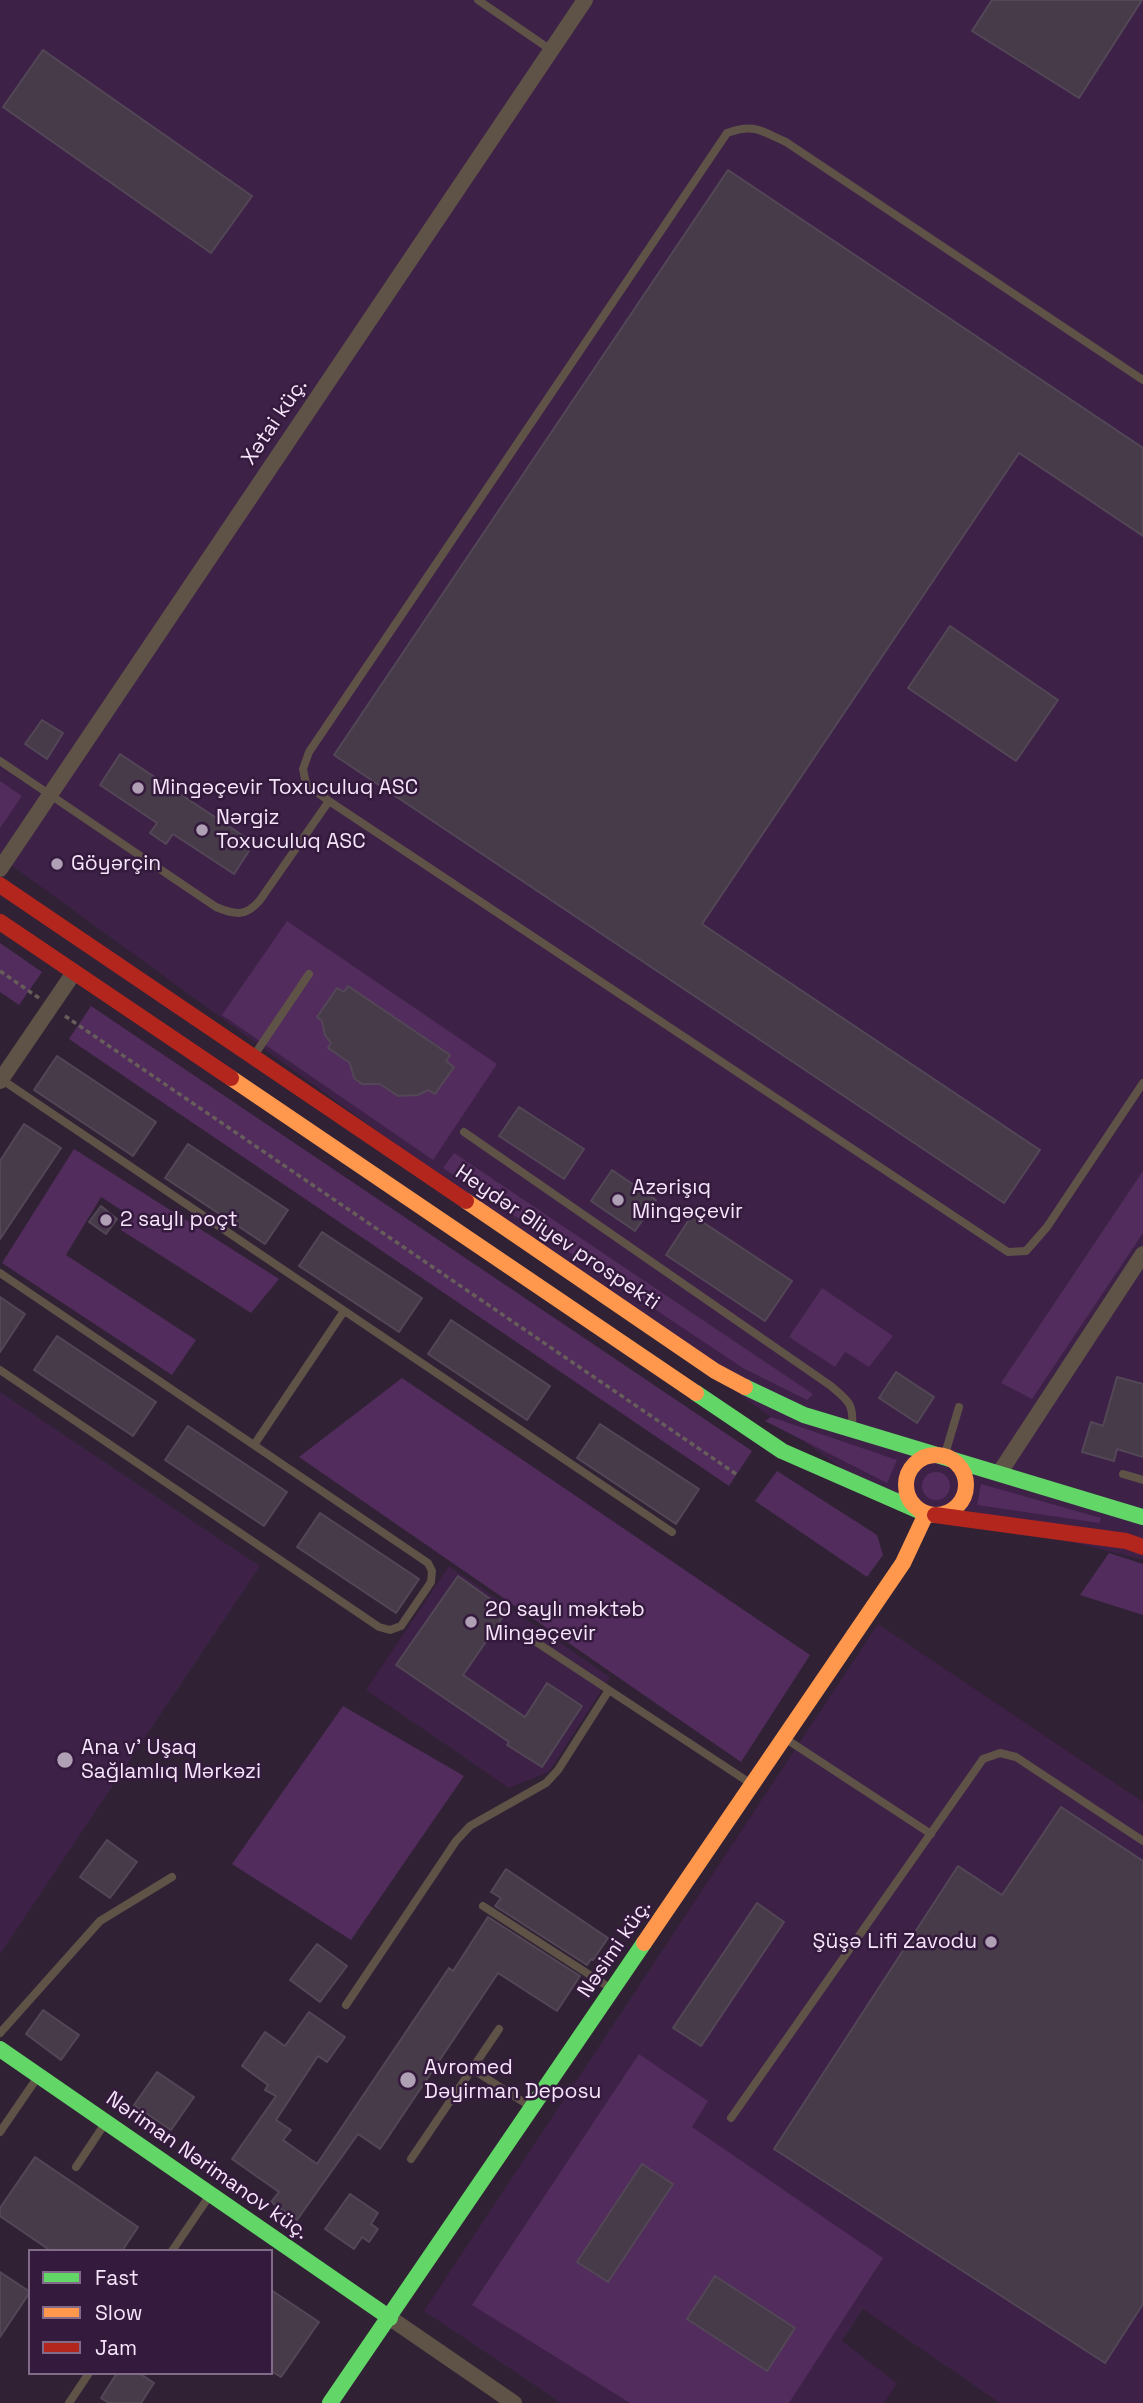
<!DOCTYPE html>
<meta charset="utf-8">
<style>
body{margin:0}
#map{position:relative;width:1143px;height:2403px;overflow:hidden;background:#302234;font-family:"Space Grotesk",sans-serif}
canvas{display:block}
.legend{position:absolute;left:28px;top:2249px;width:245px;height:126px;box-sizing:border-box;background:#341a3c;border:2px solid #816b88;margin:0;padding:9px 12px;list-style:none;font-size:21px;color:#f5e4fa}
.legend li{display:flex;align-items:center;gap:14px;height:35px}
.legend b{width:35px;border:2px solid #816b88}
</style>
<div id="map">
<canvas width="1143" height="2403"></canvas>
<ul class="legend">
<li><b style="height:9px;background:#63d668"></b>Fast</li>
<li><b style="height:9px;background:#ff974d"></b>Slow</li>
<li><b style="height:9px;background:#b3261e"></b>Jam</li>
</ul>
</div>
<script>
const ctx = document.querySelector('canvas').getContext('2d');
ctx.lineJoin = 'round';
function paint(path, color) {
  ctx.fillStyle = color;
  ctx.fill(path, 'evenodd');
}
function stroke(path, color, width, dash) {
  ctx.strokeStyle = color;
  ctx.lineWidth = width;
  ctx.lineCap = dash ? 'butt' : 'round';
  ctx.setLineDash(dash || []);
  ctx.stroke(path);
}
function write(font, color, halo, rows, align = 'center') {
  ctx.font = font + ' "Space Grotesk",sans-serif';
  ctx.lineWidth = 5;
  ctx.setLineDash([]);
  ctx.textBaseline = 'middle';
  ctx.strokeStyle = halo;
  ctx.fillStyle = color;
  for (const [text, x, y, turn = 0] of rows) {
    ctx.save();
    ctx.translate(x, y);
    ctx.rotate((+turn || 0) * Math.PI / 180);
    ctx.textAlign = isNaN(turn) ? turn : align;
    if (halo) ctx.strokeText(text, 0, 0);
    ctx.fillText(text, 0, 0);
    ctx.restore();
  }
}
const built = new Path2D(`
 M0,0H1143V1560L874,1492L0,857Z
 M0,1392L260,1566L0,1954Z
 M449,1566L610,1677L549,1772L509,1788L366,1690Z
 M878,1624L1143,1802V2403H1000L863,2309L842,2341L897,2383L884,2403H561L424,2311Z`);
const green = new Path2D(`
 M0,781L22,796L0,828Z
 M287,921L497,1064L433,1160L222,1015Z
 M0,943L42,972L19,1005L0,992Z
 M91,1006L752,1451L729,1486L69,1039Z
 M74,1149L279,1279L251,1313L121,1230L129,1215L101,1197L66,1255L196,1340L172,1375L2,1263Z
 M454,1153L813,1394L807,1400L743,1368L443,1168Z
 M1143,1171V1233L1032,1399L1001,1383Z
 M822,1288L893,1336L869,1367L845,1352L835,1367L789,1337Z
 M402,1378L810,1655L741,1762L299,1457Z
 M771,1417L897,1460L887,1483L765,1421Z
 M777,1471L877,1535L883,1555L867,1577L755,1501Z
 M922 1486a14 14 0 1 1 28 0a14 14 0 1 1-28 0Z
 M981,1484L1101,1518L1099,1523L977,1505Z
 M1109,1553L1143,1564V1615L1080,1595Z
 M343,1706L464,1776L351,1940L232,1864Z
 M639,2054L708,2101L692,2127L883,2258L789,2403H630L472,2305Z`);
const building = new Path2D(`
 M992,0H1142L1079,98L972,31Z
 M43,50L252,196L211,253L3,107Z
 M728,170L1143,448V536L1019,453L702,924L1040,1150L1004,1203L334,755Z
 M950,626L1058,700L1016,761L908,688Z
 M42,720L63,733L47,759L25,744Z
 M120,754L254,843L234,874L173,834L166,844L150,833L157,823L100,785Z
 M348,986L450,1055L446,1061L454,1067L435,1094L428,1090L418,1095L398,1096L380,1084H362L354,1078L350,1063L328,1048L331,1043L325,1035L322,1021L317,1017L337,988L344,992Z
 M57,1056L156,1122L133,1156L34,1090Z
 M519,1107L584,1149L564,1179L499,1136Z
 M24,1124L61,1148L0,1239V1161Z
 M188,1144L288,1210L265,1244L165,1178Z
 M612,1170L656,1200L635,1231L591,1201Z
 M101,1206L117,1219L106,1234L89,1222Z
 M692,1215L792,1281L765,1321L666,1255Z
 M322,1232L422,1298L399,1332L299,1266Z
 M0,1297L25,1314L0,1352Z
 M451,1320L550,1386L527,1420L428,1354Z
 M57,1336L156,1402L133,1436L34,1370Z
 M896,1372L934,1397L917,1423L879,1398Z
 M1117,1377L1143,1384V1457L1117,1449L1114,1461L1082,1452L1091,1422L1103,1426Z
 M600,1424L699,1489L676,1524L577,1458Z
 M188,1426L287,1492L264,1526L165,1460Z
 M320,1513L419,1579L396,1613L297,1547Z
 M458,1576L507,1611L463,1675L525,1717L547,1683L582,1706L542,1767L507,1745L509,1742L396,1665Z
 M1061,1807L1143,1861V2304L1105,2363L774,2149L958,1866L1002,1895Z
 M107,1840L137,1862L110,1898L80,1877Z
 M506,1869L608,1938L593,1960L591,1959L587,1965L495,1906L501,1898L491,1892Z
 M757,1903L784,1922L701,2046L673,2028Z
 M488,1917L580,1976L557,2011L498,1973L380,2149L358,2134L297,2220L271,2202L279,2192L232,2159L276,2096L265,2090L268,2085L242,2066L265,2032L285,2046L309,2012L345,2037L327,2062L318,2056L276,2120L291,2130L283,2140L317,2164L449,1968L453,1971Z
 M317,1944L347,1966L320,2002L290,1980Z
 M43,2010L79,2035L61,2060L26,2034Z
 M157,2072L194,2097L171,2130L134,2105Z
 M35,2157L138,2227L122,2251H51L0,2216V2208Z
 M642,2164L673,2184L608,2282L577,2262Z
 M350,2194L378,2213L371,2224L378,2229L369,2242L362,2237L354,2249L325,2229Z
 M0,2272L30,2292L0,2337Z
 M715,2276L795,2328L767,2371L687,2319Z
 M271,2290L319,2322L281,2377L271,2371Z
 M117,2373H139L154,2383L141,2403H109L101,2398Z`);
const path = new Path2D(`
 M0,971L39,998
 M65,1016L736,1474`);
const lane = new Path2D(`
 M478,0L551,50
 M0,761L216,907C235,915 246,917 260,900L329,801L1008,1252L1026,1251L1047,1227L1143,1083
 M329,801L306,784L303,769L309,752L727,133C754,123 761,131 786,142L1143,380
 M255,1054L309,974
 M1,1079L672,1532
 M464,1132L831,1386C846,1399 854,1403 852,1424
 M0,1273L428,1563L432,1571L431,1582L401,1626L390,1630L379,1627L0,1370
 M254,1445L344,1311
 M945,1454L959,1407
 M1123,1474L1143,1480
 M530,1638L750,1783
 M786,1739L931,1834
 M483,1906L610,1988
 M346,2005L456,1841L470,1826L546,1783L558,1770L609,1690
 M0,2033L100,1921L172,1877
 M472,2069L531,2107
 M731,2118L983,1759L1000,1753L1016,1757L1143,1841
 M0,2132L37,2078
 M411,2159L499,2029
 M76,2167L104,2125
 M172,2251L210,2195
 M69,2403L89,2373`);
const street = new Path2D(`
 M0,869L585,0
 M0,1081L73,974
 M1000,1472L1143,1254
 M390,2318L514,2403`);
const fast = new Path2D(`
 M745,1387L804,1415L1143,1517
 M696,1393L782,1451L926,1514
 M0,2049L390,2318
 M330,2403L644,1943`);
const slow = new Path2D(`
 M231,1078L696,1393
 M466,1201L715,1371L745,1387
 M906 1485a30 30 0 1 1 60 0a30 30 0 1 1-60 0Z
 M644,1943L903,1563L926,1514`);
const jam = new Path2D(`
 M0,885L466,1201
 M0,922L231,1078
 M935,1515L1126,1541L1143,1547`);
const markers = [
 [138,788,7,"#b0a0b5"],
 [202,830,7,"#b0a0b5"],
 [57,864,7,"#b0a0b5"],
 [618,1200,7,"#b0a0b5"],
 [106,1220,7,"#b0a0b5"],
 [471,1622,7,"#b0a0b5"],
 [65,1760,9,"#b0a0b5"],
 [991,1942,7,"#b0a0b5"],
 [408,2080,9,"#b0a0b5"]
];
const streetNames = [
 ["Xətai küç.",275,422,-56],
 ["Heydər Əliyev prospekti",557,1238,34],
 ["Nəsimi küç.",615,1949,-56],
 ["Nəriman Nərimanov küç.",207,2166,35]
];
const poiNames = [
 ["Mingəçevir Toxuculuq ASC",152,788],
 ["Nərgiz",216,818],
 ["Toxuculuq ASC",216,842],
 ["Göyərçin",71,864],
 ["Azərişıq",632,1188],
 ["Mingəçevir",632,1212],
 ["2 saylı poçt",120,1220],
 ["20 saylı məktəb",485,1610],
 ["Mingəçevir",485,1634],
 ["Ana v' Uşaq",81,1748],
 ["Sağlamlıq Mərkəzi",81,1772],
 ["Şüşə Lifi Zavodu",977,1942,"right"],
 ["Avromed",424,2068],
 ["Dəyirman Deposu",424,2092]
];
paint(built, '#3d2146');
paint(green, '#522c5d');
paint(building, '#473b4a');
stroke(building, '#534757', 2);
stroke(path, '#675e5b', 3.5, [5, 3.5]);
stroke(lane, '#5f5348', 8);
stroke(street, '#5f5348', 16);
stroke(fast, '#63d668', 16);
stroke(slow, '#ff974d', 16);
stroke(jam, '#b3261e', 16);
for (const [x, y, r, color] of markers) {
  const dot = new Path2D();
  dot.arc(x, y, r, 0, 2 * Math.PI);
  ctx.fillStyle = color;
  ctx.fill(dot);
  stroke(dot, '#341a3c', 2.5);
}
write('21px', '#f5e4fa', '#341a3c', streetNames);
write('21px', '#f5e4fa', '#341a3c', poiNames, 'left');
</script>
